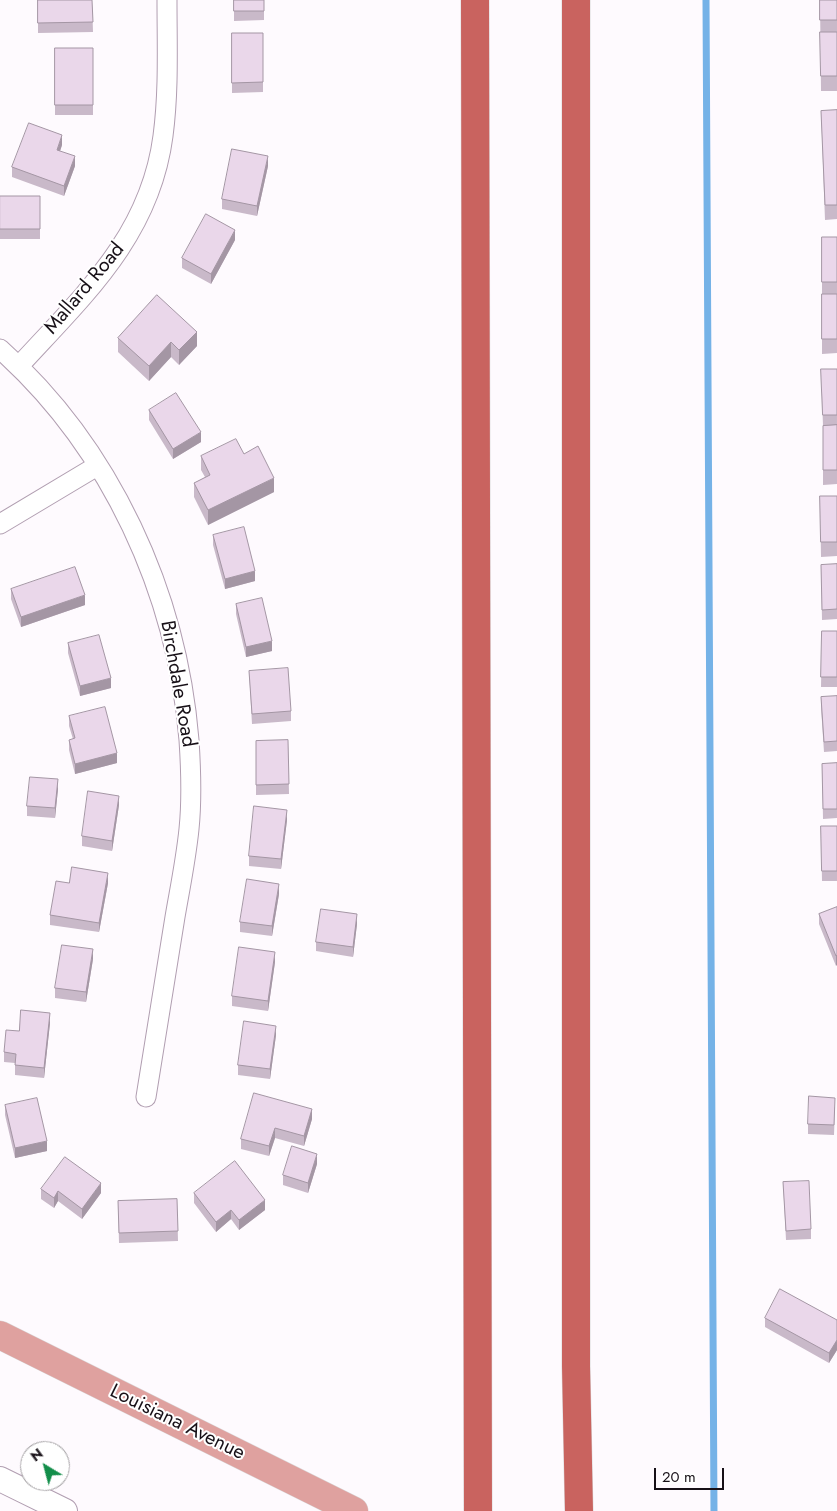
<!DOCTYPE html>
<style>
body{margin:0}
#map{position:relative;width:837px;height:1511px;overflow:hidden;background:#fefafe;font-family:Jost,sans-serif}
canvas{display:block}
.north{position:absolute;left:20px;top:1441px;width:50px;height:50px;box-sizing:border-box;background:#fff;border:1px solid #a29fa2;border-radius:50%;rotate:323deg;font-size:14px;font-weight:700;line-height:20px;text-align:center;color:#171017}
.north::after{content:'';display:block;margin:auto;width:18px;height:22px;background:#138e4a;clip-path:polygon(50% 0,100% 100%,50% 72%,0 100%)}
.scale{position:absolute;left:654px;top:1468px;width:70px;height:22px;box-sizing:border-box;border:2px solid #171017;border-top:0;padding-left:6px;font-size:15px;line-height:18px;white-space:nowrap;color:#171017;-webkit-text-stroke:4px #fff;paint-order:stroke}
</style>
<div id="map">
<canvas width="837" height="1511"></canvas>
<div class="north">N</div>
<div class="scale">20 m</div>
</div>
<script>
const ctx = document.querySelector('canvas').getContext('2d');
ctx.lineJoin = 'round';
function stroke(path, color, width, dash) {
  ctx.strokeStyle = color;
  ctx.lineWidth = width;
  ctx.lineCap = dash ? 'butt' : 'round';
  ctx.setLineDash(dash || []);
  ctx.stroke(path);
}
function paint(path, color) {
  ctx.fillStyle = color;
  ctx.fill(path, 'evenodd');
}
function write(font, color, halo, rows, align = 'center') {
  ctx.font = font + ' Jost,sans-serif';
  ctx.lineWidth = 4;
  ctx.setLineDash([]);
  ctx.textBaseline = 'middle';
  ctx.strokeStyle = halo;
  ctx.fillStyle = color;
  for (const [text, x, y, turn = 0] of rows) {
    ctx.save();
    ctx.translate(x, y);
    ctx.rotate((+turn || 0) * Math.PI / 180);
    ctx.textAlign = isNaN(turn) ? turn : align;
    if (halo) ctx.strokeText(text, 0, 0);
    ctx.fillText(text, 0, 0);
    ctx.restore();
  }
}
const stream = new Path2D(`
 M706,0L714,1511`);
const minor = new Path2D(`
 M0,349C111,448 177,593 189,740C191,770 192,800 189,829C186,859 180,888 175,917C165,977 156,1037 146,1097
 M19,366C83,296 150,236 163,136C169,91 167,45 167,0
 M0,524L97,466`);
const tertiary = new Path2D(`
 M0,1479L65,1511`);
const primary = new Path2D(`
 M0,1335L354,1511`);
const motorway = new Path2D(`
 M475,0L478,1511
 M576,0V1366L579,1511`);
const wall = new Path2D(`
 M38,0H92L93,32L38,33Z
 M234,0H264V20L234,21Z
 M820,0H837V91H821Z
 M232,33H263V92L232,93Z
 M55,48H93V115H55Z
 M837,110V219L825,220L821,111Z
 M62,145L60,151L75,166L64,196L12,177V167Z
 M268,166L257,216L222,209V199Z
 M0,196H40V239H0Z
 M822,237H837V353L822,354Z
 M235,240L211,284L182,268V258Z
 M157,295L197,346L179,365L171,357L149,381L118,352V338Z
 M821,369H837V484L823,485V426Z
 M149,410L201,442L173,459L149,420Z
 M244,454L274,492L208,525L194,497V483L205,477L201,470V456Z
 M820,496H837V556L821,557Z
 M213,535L255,581L225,589L213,545Z
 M837,564V619L822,620L821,565Z
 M11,589L85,605L21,627L11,599Z
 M236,604L272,651L246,657L236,614Z
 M822,631H837V687H821Z
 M68,643L111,688L80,696L68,653Z
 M249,671L291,711V721L252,724Z
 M837,696V751L824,752L821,707V697Z
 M69,716L117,763L75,774L69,750V740L73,739L69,726Z
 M288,740L289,794L256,795V741Z
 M837,763V818L823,819L822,764Z
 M58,789L55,818L27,816V806Z
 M119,805L112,851L82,846V836Z
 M287,820L281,869L249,866V856Z
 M821,826H837V881H822Z
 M69,883H108L99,932L50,925V915Z
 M279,894L272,936L240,932V922Z
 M837,907L836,966L819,924V914Z
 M357,924L353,957L316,951V942Z
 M93,959L86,1002L55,998V988Z
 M275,962L268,1011L232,1006V996Z
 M50,1023L44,1078L15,1075V1063L4,1062V1052Z
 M276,1035L270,1079L238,1075V1065Z
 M5,1105L47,1151L15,1158L5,1115Z
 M835,1107L834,1135L808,1134V1124Z
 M312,1109V1119L304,1146L275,1138L269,1156L241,1149V1139Z
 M317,1164L308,1193L283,1185V1175Z
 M783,1182L811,1229V1239L786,1240Z
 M41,1189L101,1193L82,1219L58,1201L54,1208L41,1199Z
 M194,1193L265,1210L239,1230L231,1219L216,1232L194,1203Z
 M177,1199L178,1241L119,1243L118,1201Z
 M765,1318L837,1320V1350L829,1363L765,1327Z`);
const shadedWall = new Path2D(`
 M62,135V145L57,160V150Z
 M75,156V166L64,196V186Z
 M268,156V166L257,216V206Z
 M235,230V240L211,284V274Z
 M197,332V346L179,365V350Z
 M171,342V357L149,381V366Z
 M201,432V442L173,459V449Z
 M274,478V492L208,525V510Z
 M255,571V581L225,589V579Z
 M85,595V605L21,627V617Z
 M272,641V651L246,657V647Z
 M111,678V688L80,696V686Z
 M117,753V763L75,774V764Z
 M58,779V789L55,818V808Z
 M119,796V805L112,851V841Z
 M287,810V820L281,869V859Z
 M108,873V883L99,932V923Z
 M279,884V894L272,936V926Z
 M357,914V924L353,957V947Z
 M93,949V959L86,1002V992Z
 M275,952V962L268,1011V1001Z
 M837,955V965L836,966V956Z
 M50,1013V1023L44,1078V1068Z
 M276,1026V1035L270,1079V1069Z
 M312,1109V1119L304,1146V1136Z
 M275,1128V1138L269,1156V1146Z
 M47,1141V1151L15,1158V1148Z
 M317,1154V1164L308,1193V1183Z
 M101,1183V1193L82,1219V1209Z
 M58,1191V1201L54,1208V1198Z
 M265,1200V1210L239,1230V1220Z
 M231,1210V1219L216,1232V1222Z
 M837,1340V1350L829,1363V1353Z`);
const building = new Path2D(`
 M38,0H92L93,22L38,23Z
 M234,0H264V11H234Z
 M820,0H837V20H820Z
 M820,32H837V76H821Z
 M232,33H263V82L232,83Z
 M55,48H93V105H55Z
 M837,110V205H825L821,111Z
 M29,123L62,135L57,150L75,156L64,186L12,167Z
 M232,149L268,156L257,206L222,199Z
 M0,196H40V229H0Z
 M206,214L235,230L211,274L182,258Z
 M822,237H837V282H822Z
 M822,294H837V339H822Z
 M157,295L197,332L179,350L171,342L149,366L118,338Z
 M821,369H837V415H823Z
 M176,393L201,432L173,449L149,410Z
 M837,425V470H823V426Z
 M236,439L244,454L258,446L274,478L208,510L194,483L210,475L201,456Z
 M820,496H837V542H821Z
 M244,527L255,571L225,579L213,535Z
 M837,564V609L822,610L821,565Z
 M75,567L85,595L21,617L11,589Z
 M262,598L272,641L246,647L236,604Z
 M822,631H837V677H821Z
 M99,635L111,678L80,686L68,643Z
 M288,668L291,711L252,714L249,671Z
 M837,696V741L824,742L821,697Z
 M105,707L117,753L75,764L69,740L75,738L69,716Z
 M288,740L289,784L256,785V741Z
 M837,763V809H823L822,764Z
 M30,777L58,779L55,808L27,806Z
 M88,791L119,796L112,841L82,836Z
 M254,806L287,810L281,859L249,856Z
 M821,826H837V871H822Z
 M72,867L108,873L99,923L50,915L56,881L69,883Z
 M247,879L279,884L272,926L240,922Z
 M837,907V955L836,956L819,914Z
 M321,909L357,914L353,947L316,942Z
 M62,945L93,949L86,992L55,988Z
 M239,947L275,952L268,1001L232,996Z
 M21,1010L50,1013L44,1068L15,1065L16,1054L4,1052L6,1030L19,1031Z
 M244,1021L276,1026L270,1069L238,1065Z
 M254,1093L312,1109L304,1136L275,1128L269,1146L241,1139Z
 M809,1096L835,1098L834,1125L808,1124Z
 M37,1098L47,1141L15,1148L5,1105Z
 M292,1146L317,1154L308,1183L283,1175Z
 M65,1157L101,1183L82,1209L58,1191L54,1198L41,1189Z
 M235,1161L265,1200L239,1220L231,1210L216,1222L194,1193Z
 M809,1181L811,1229L786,1231L783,1182Z
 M177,1199L178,1231L119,1233L118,1201Z
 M780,1289L837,1320V1340L829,1353L765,1318Z`);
const streetNames = [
 ["Mallard Road",85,289,-50],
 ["Birchdale Road",177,684,80],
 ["Louisiana Avenue",177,1423,26]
];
stroke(stream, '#75b2e7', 7);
stroke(minor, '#b19eb1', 21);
stroke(tertiary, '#b19eb1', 26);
stroke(primary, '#dad9da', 29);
stroke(motorway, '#dad9da', 29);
stroke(minor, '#fff', 19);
stroke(tertiary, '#fff', 24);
stroke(primary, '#dfa19f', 28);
stroke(motorway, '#c9635f', 28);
paint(wall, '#c9b9c9');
paint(shadedWall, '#a496a4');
paint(building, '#ead7ea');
stroke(building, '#a496a4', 1);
write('20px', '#171017', '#fff', streetNames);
</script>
